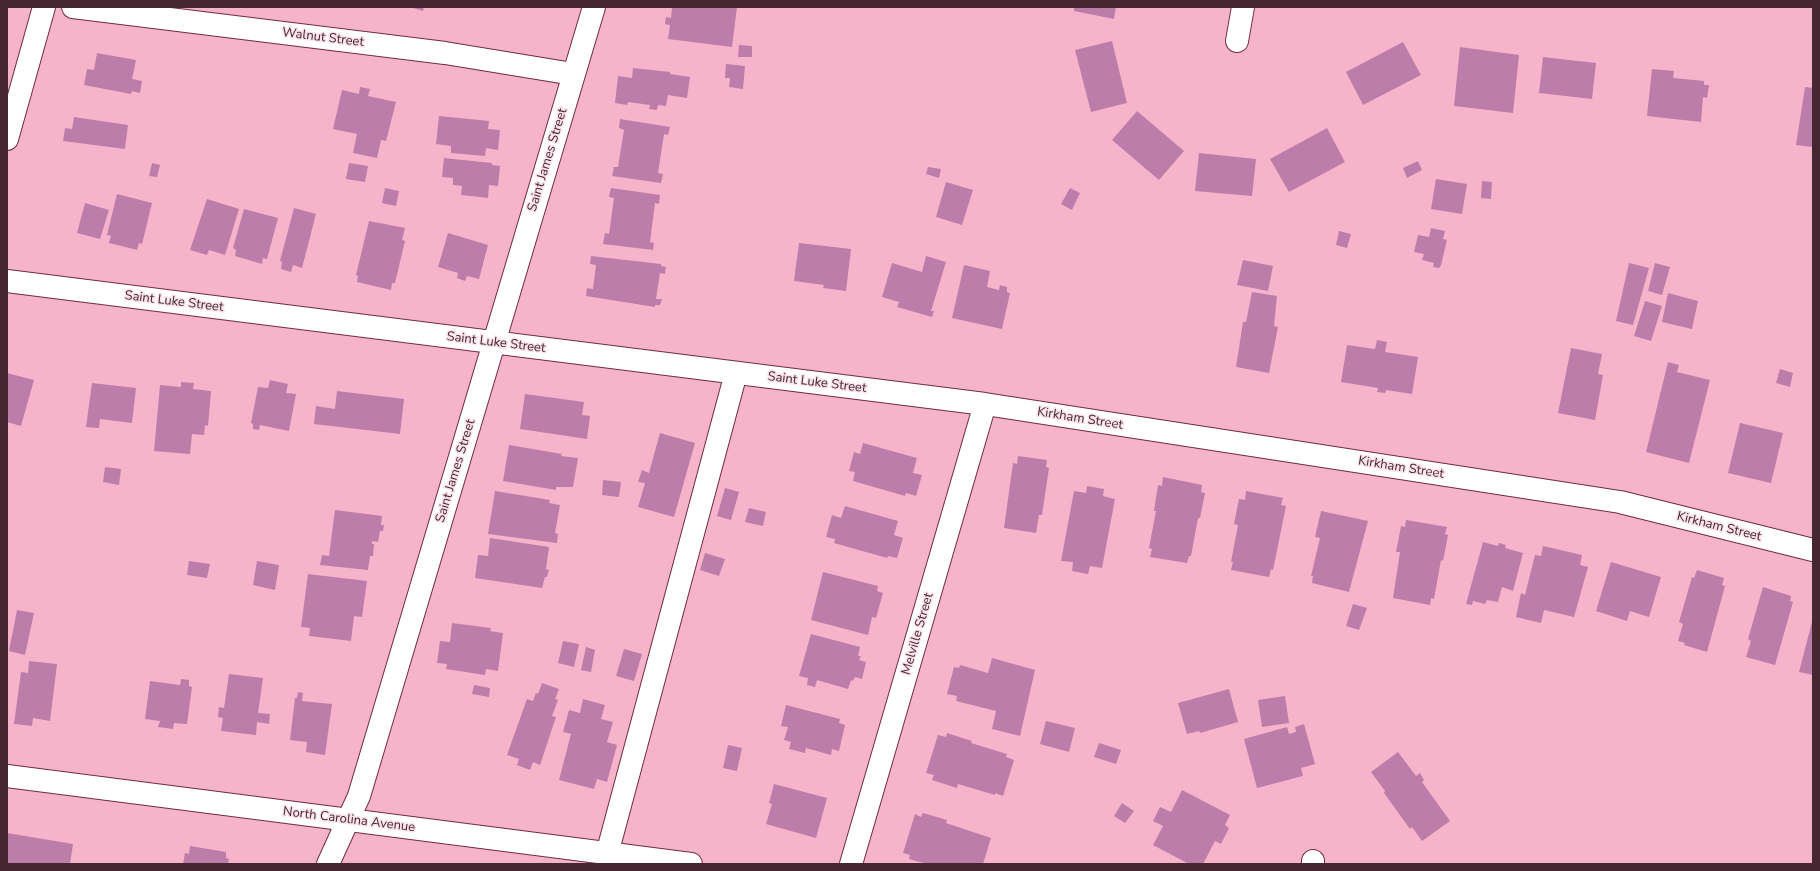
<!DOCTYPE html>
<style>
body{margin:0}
#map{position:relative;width:1820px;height:871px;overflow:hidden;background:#f6b4ca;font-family:"Nunito Sans",sans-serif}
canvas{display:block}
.frame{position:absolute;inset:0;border:8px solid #452631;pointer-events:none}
</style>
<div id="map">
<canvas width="1820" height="871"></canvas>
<div class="frame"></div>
</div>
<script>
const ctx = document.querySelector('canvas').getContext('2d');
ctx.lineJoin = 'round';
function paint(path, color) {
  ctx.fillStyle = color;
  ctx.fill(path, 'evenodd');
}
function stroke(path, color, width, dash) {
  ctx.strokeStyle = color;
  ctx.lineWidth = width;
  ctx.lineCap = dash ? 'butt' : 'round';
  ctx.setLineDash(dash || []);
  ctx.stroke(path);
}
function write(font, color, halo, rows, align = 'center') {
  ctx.font = font + ' "Nunito Sans",sans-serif';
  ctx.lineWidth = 3;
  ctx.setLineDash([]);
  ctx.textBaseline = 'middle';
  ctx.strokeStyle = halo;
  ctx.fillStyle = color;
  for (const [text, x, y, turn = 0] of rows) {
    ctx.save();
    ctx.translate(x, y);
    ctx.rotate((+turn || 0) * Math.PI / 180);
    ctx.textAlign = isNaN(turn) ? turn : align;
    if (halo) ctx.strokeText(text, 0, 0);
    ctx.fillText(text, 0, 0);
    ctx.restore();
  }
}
const building = new Path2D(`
 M410,7H424L423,11Z
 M672,7H737L732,47L668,39L670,25L665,24L666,17L671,18Z
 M1074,7H1116L1114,19L1074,11Z
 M1112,41L1127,103L1091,112L1075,50Z
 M1403,42L1421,75L1363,105L1346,72Z
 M739,45L752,46V57H738Z
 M1460,47L1519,55L1513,113L1454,106Z
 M97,53L136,60L132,79L142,81L140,93L132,91L131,94L84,85L87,69L94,70Z
 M1543,57L1596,63L1592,99L1539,93Z
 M726,64L745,66L743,89L729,87L730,78H725Z
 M633,68L670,72V74L690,77L687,98L668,95L666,106L658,105L657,110L649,109L650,105L628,102L627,105L615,103L618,76L632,78Z
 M1652,69L1674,71L1673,78L1704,81V85H1709L1707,98L1703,97L1701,122L1647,116Z
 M360,87L370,89L368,96L396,102L386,141L381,140L377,158L353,153L357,134L333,129L342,90L359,94Z
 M1805,87L1813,88V147L1796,145Z
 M1137,111L1184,151L1159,180L1112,140Z
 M439,116L489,121L488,129L500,130L498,150L486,148L485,156L451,153V146L436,144Z
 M74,117L128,125L125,149L63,141L65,128L72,129Z
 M620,119L670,127L668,135L664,134L658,173L663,174L661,183L612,176L614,167H618L624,130L619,128Z
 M1327,128L1345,162L1289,192L1270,159Z
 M1199,153L1256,159L1252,196L1195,191Z
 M444,158L492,163V165L500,166L498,186L489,185L488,198L461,195L462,186L453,185V178L442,177Z
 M1418,161L1422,170L1407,178L1403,168Z
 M152,163L160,165L157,177L149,176Z
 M349,163L368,166L365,182L346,179Z
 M928,167L941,169L939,178L926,174Z
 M1436,179L1467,184L1462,214L1431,209Z
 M1482,181L1492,182L1491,199L1481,198Z
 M946,182L973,190L962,225L936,217Z
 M385,188L399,191L396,206L382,203Z
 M611,188L660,195L659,204L655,203L650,242L654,243L653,250L603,244L605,233L609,234L614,198L609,197Z
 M1070,188L1080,193L1072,210L1061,204Z
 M117,194L152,203L142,244L139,243L137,250L109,243L111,236L107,235Z
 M207,199L239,209L225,255L209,250L207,255L190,250Z
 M85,203L109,210L100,239L77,233Z
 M294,208L316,214L302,268L293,265L291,272L281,269L282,262L280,261Z
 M244,209L278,218L267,259L263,258L262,264L235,256L236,250L233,248Z
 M369,221L405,228L402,240L405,241L395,283H392L391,290L357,282L358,276L356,275Z
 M1431,228L1445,231L1443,239L1447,240L1441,265L1439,268L1433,267L1434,263L1422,260L1424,254L1414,252L1418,235L1429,237Z
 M1339,231L1351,234L1347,248L1336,245Z
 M448,233L488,245L479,279L467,276L465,281L457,278L458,273L438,267Z
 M799,243L851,249L846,291L823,288L824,285L794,281Z
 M591,256L661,264V266L666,267L665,274L660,273L656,299H662L660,305H655V307L586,296L587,288L593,289L596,265L590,264Z
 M926,256L946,262L931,311H934L932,317L897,307L899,302L882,297L892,263L922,272Z
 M1243,260L1273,266L1268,291L1237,285Z
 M1629,263L1649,268L1633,325L1616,321Z
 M1655,263L1670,267L1662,295L1648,291Z
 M964,265L990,271L987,287L999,290L1000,285L1007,287V292L1010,293L1002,329L952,318Z
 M1252,292L1277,296L1274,326L1278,327L1269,373L1236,367L1243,322H1246Z
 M1668,293L1698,301L1692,329L1662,322Z
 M1645,301L1662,306L1651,341L1634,336Z
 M1377,340L1387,342L1385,352L1418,357L1412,394L1386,390L1385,393L1377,392L1378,388L1341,382L1347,345L1375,349Z
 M1571,348L1602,354L1598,374L1603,375L1595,420L1558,413Z
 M1668,362L1679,365L1677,372L1710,380L1689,463L1646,452Z
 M1780,369L1793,373L1790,387L1776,383Z
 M7,373L34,380L21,426L7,422Z
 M270,380L288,384L286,393L296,394L289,431L260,425L259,430L253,429V424L251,423L258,387L268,388Z
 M181,382L194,383L193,389L211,391L208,426L205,425L204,435L192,434L190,454L154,451L160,385L181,387Z
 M92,383L136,388L132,423L100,419L99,428L86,427Z
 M337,391L404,399L400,434L314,424L316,406L335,409Z
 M525,394L584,402L582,415L590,416L587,439L520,429Z
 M1740,423L1783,433L1771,483L1728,473Z
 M660,433L695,443L674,517L638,507L645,483L638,482L642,470L649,473Z
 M863,443L917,458L913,473L922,475L916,496L906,493L905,496L853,481L855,472L849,471L854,452L860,454Z
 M509,445L562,454L561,456L578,458L573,487H556V490L503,481Z
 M1018,456L1047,460L1046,467L1049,468L1042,515H1039L1036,533L1004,528L1013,463L1017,464Z
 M105,467L121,469L119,485L103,482Z
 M1163,477L1202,485L1201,492L1205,493L1200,518H1198L1191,556H1189L1187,563L1150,557L1152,549L1149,548L1156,511H1154L1158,485L1162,486Z
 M603,480L621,482L619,497L602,495Z
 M1087,486L1104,489L1103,496L1115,499L1102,568L1090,566L1088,574L1072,571L1073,562L1061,561L1074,491L1086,493Z
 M725,488L739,492L731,520L717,516Z
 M495,491L550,500L549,503L560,505L555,533L558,534L557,543L488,534Z
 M1246,491L1283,498L1281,505L1286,506L1273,570L1271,569L1269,577L1231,570L1233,562H1231L1238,525L1234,524L1239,499L1245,500Z
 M845,506L898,521L894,535L903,538L897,558L888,556L887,558L834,543L835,539L826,537L832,515L841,518Z
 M749,508L766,512L763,526L745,522Z
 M335,510L382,516L381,525H384L383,531H380L378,542L372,541V544H374L373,556H370L368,570L320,565L322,555L329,556Z
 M1321,511L1368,521L1349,592L1312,583L1313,576H1311L1320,538L1315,537Z
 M1406,520L1447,527L1445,534L1448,535L1443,561L1441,560L1434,599L1431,598L1430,605L1393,598L1400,552H1396L1401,526L1405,527Z
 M490,538L549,547L546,569L549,570L547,577H545L542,588L475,578L478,555L488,556Z
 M1483,542L1498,546L1499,543L1506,545L1505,548L1523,553L1513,591L1502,587L1498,602L1487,600L1485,604L1473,601L1472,605L1466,604Z
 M1543,546L1582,555L1580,565L1588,567L1574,617L1544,610L1541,623L1516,617L1521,593L1525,595L1535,555L1541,556Z
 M705,553L725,559L719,576L700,570Z
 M189,561L210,564L207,578L187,575Z
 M257,561L279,565L275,590L253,585Z
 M1611,562L1661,577L1649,617L1630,611L1627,621L1596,611Z
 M1697,570L1724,578L1722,585L1725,586L1707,652L1684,645L1685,643L1678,641L1683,624L1679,622L1692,577L1694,578Z
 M823,572L878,586L877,591L883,593L876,618L872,617L868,635L811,620Z
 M308,574L367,581L362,617L354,616L351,641L309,636L310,628L301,627Z
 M1763,587L1791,596L1790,601L1793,602L1775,665L1746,657L1751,641L1748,639Z
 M1353,604L1367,608L1359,630L1346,626Z
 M17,610L34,613L25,655L9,651Z
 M1813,618V675L1799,672Z
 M452,623L491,628L490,631L503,633L498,671L486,669L485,675L446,669L447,664L437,663L440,641L450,642Z
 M811,634L860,647L858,656H861L859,660L866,662L862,679L855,677L853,681L851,680L848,689L817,680L815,687L807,685L808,678L799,676Z
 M563,641L579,644L574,667L558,663Z
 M586,647L595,650L591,672L581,670Z
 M624,649L642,654L634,681L616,676Z
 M992,658L1035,670L1020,736L992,729L996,711L956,701L957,696L947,694L954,667L959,668L960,665L988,673Z
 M29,661L57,664L50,721L33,718L32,726L14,724L21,672L28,673Z
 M229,674L263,678L258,713L270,714L269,724L257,722L256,735L221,731L223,718L218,717L219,707L224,708Z
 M181,679L189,680V686L192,687L187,724L174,723L173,729L158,727L160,721L145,719L150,681L180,685Z
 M542,683L559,689L555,699L558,700L552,716L556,717L540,765L533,762L530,770L517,765L519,759L507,755L527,699L533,701L536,693L538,694Z
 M474,685L490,688L489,697L472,694Z
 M1229,689L1238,722L1200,733L1199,731L1187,734L1178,703Z
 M298,692L303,693L302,701L332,704L325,755L306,752L307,742L290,740L295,698H297Z
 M1285,696L1289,723L1262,727L1258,700Z
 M583,699L605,705L601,719L613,722L607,742L617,745L607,782L597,779L594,789L559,780L571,734L563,732L569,710L580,713Z
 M786,705L840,719L839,723L845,725L839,751L832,749L831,755L806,748L805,753L789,749L791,742L784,740L788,727L781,726Z
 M1046,721L1075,728L1069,752L1040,744Z
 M1304,724L1315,764L1301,768L1303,776L1257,788L1244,739L1287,727L1289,734L1296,732L1295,727Z
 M947,733L972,741L971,743L1007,754L1006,757L1014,760L1003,796L995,793V795L958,784L957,788L932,780L934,775L926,773L938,735L946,737Z
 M1099,743L1121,750L1116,764L1094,757Z
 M728,745L742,748L737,771L723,768Z
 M1398,752L1416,776L1420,773L1424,780L1422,782L1450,821L1422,841L1412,827L1410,829L1384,793L1385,791L1371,772Z
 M774,784L827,798L816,838L766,824L772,804L769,803Z
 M1182,790L1230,815L1225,825L1229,828L1221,844L1215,841L1203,864H1189L1153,845L1163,826L1153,821L1160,807L1171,812Z
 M1122,803L1134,811L1125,823L1114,816Z
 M923,813L947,820L946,823L991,838L983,864H927L909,859L910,855L903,853L915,814L921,817Z
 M7,833L73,844L70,864H7Z
 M190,846L226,852V858L229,859L228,864H183L185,853L189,854Z`);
const minor = new Path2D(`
 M73,7L445,53L573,74
 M1237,41L1243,7
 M7,139L44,7
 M7,281L985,404L1620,502L1813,550
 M7,776L691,864
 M607,854L736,373
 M328,864L359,796L594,7
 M851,864L985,404
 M1313,864V861`);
const streetNames = [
 ["Walnut Street",323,38,7],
 ["Saint James Street",548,160,-73],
 ["Saint Luke Street",174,302,7],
 ["Saint Luke Street",496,343,7],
 ["Saint Luke Street",817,383,7],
 ["Kirkham Street",1080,419,9],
 ["Kirkham Street",1401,468,9],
 ["Saint James Street",456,471,-73],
 ["Kirkham Street",1719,527,14],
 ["Melville Street",918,634,-74],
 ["North Carolina Avenue",349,820,7]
];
paint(building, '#bd7dab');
stroke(minor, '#6f2b46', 24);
stroke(minor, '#fff', 22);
write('13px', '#452631', '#fce2ea', streetNames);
</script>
